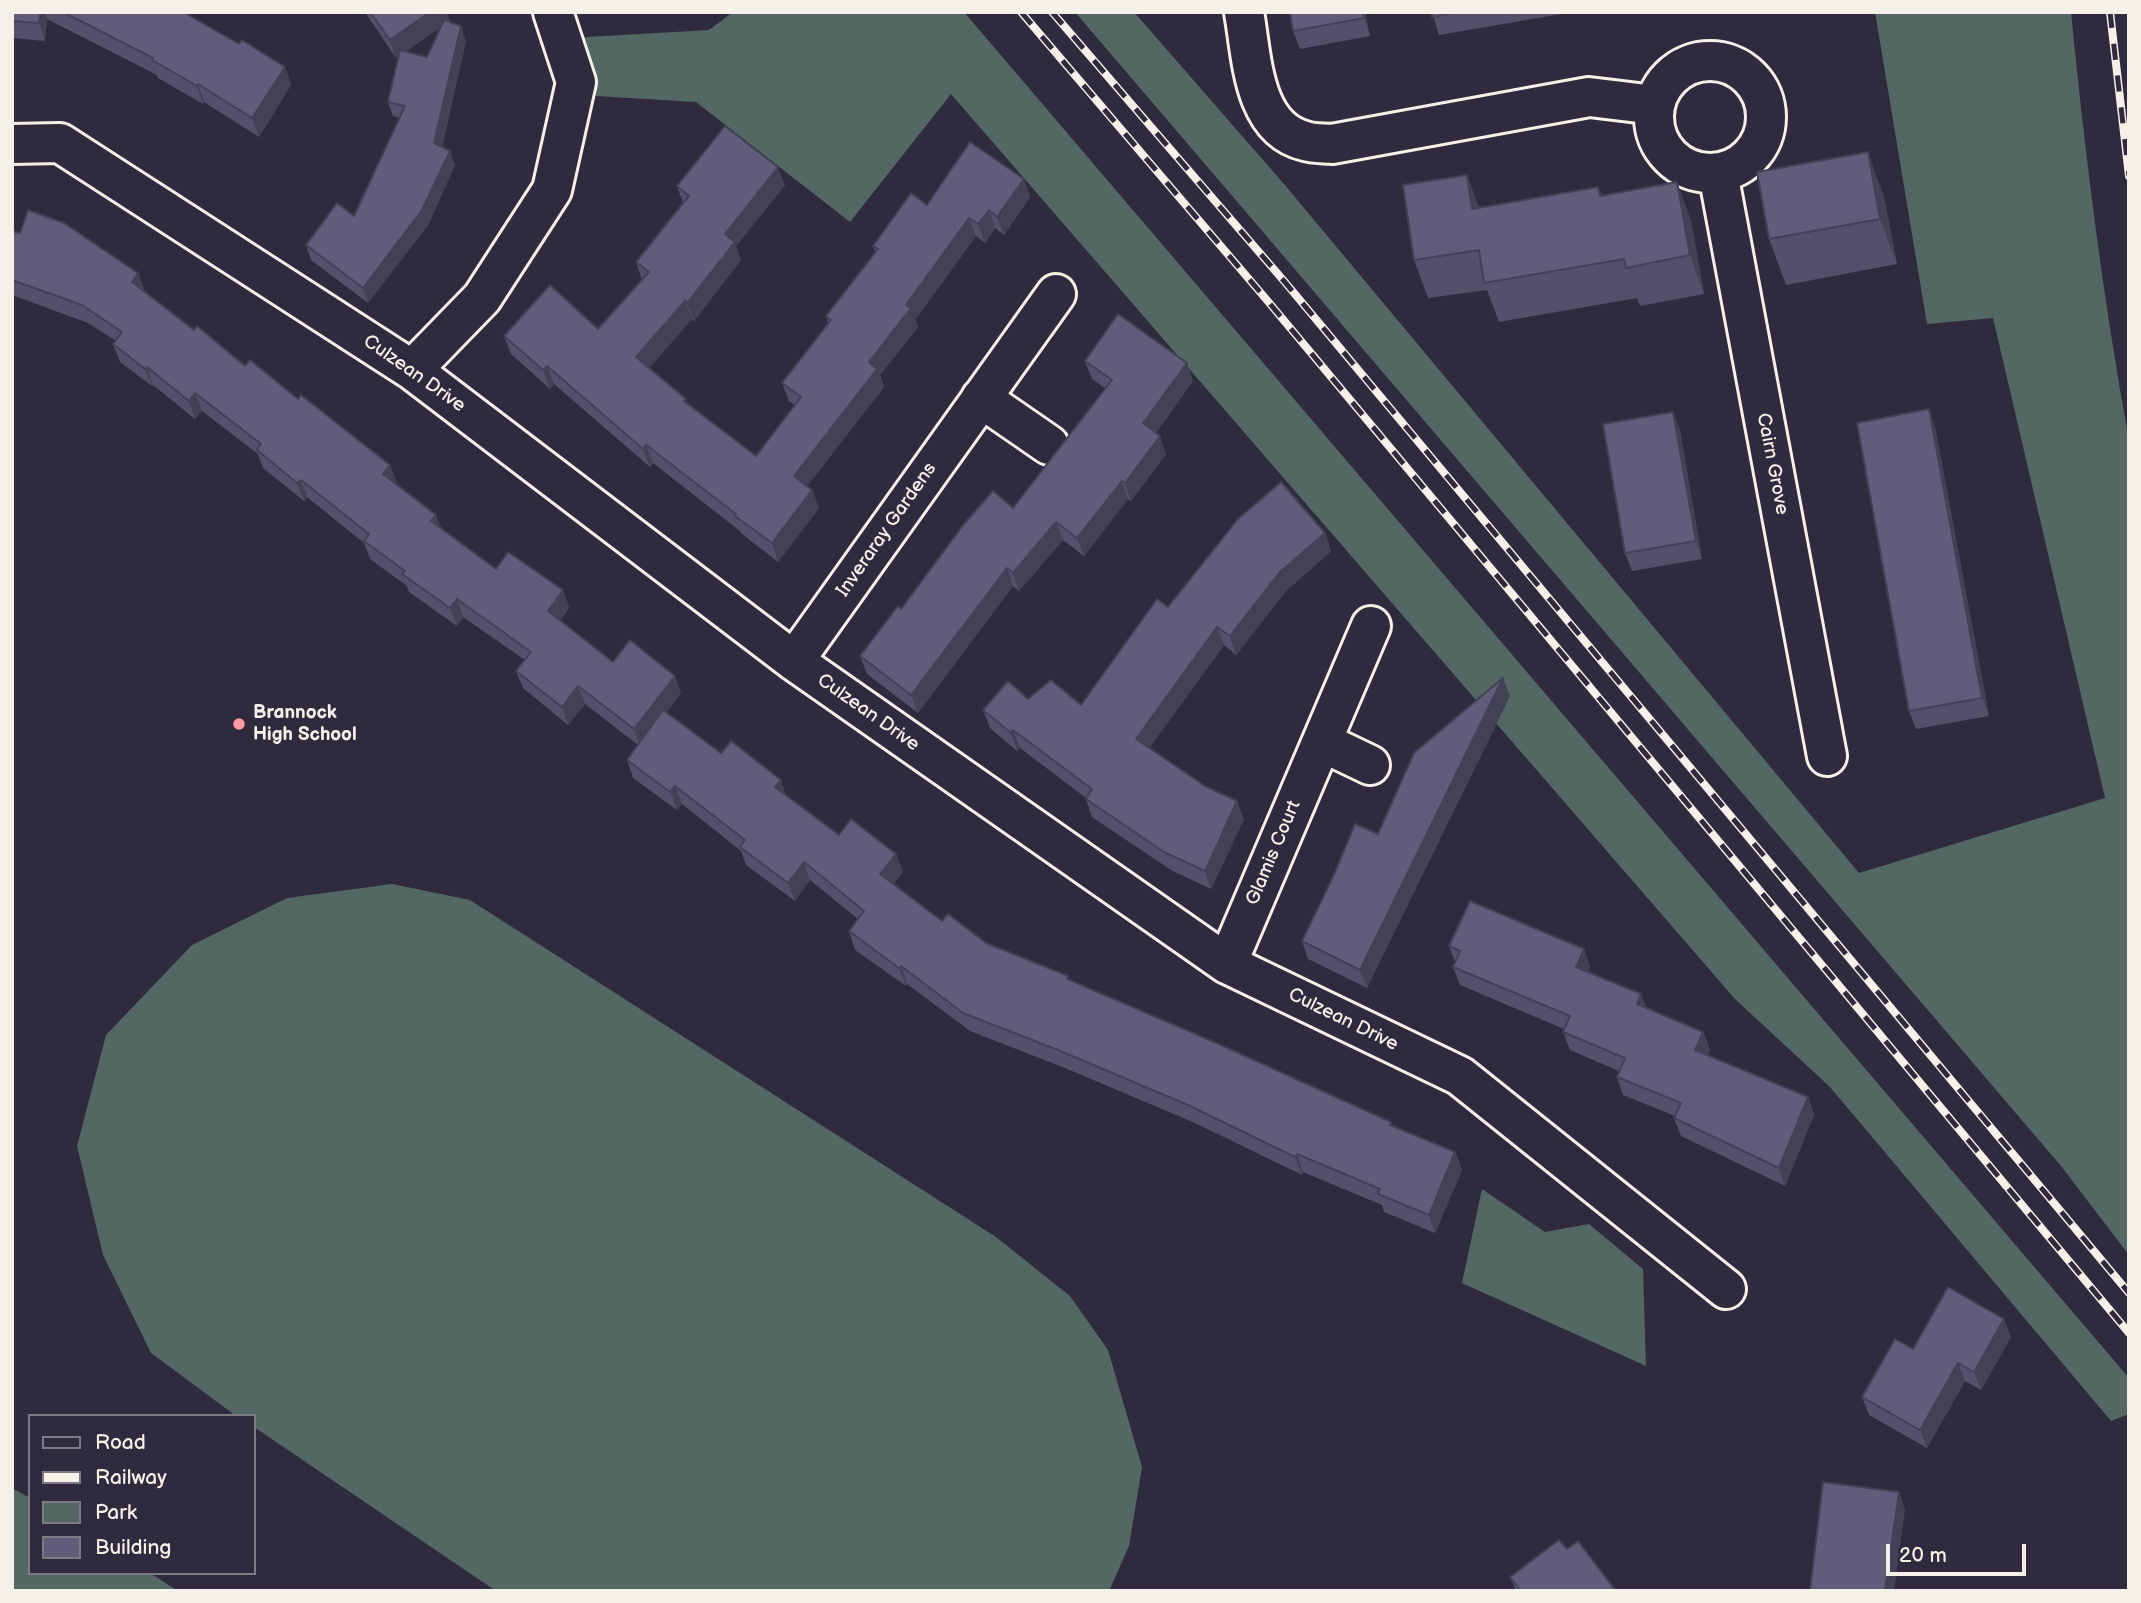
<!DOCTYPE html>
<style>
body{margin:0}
#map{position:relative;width:2141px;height:1603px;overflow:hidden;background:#2f2a3d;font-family:"Balsamiq Sans",sans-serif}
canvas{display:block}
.frame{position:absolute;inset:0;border:14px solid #f4f1e8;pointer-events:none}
.legend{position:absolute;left:28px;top:1414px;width:228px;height:161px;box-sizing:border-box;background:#2f2a3d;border:2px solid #7e7a81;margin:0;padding:9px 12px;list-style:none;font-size:21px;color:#f4f1e8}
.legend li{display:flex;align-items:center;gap:14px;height:35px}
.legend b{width:35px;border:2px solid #7e7a81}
.scale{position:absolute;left:1886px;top:1544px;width:140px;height:32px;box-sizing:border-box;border:4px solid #f4f1e8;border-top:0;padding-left:9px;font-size:21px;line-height:24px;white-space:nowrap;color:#f4f1e8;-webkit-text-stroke:5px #2f2a3d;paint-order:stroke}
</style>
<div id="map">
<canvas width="2141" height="1603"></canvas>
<div class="frame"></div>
<ul class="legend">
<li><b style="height:9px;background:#2f2a3d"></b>Road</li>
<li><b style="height:9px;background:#f4f1e8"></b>Railway</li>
<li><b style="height:19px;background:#536862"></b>Park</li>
<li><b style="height:19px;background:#605d7b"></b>Building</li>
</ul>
<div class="scale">20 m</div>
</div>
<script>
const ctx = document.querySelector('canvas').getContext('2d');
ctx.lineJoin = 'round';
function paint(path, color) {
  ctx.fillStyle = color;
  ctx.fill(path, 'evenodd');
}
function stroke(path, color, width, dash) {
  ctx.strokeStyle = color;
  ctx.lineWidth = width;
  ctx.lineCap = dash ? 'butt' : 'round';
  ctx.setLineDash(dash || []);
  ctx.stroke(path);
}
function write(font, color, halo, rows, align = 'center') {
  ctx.font = font + ' "Balsamiq Sans",sans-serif';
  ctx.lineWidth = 6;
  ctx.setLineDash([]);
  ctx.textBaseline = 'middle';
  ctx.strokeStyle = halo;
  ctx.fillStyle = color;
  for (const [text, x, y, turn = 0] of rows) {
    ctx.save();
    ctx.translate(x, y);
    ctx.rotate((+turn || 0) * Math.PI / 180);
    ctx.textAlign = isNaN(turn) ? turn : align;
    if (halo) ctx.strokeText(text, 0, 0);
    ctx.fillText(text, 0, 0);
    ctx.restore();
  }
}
const green = new Path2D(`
 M733,12H964L2129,1378V1414L2111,1421L1830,1087L1735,999L951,94L850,222L696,102L580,95L570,38L709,30Z
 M1075,12H1134L1284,184L1859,873L2105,798L1993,318L1927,324L1875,12H2071C2085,155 2103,299 2129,440V1255L2061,1166Z
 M392,884L470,900L996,1237L1070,1296L1108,1350L1142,1467L1129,1546L1109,1591H496L254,1427V1416H236L151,1353L103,1255L77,1146L106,1035L192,945L287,898Z
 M1482,1189L1545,1232L1589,1224L1643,1269L1646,1366L1462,1283Z
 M12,1488L30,1498V1573H150L178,1591H12Z`);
const minor = new Path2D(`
 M1244,12C1252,56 1252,128 1305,141C1314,144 1324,143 1332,144L1589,97L1655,105
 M1654 117a56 56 0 1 1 112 0a56 56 0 1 1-112 0Z
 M12,144L60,143L412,370L794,661L1227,964L1460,1076L1726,1289
 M1718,173L1827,756
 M412,370L482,298L552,190L576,82L553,12
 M981,398L1049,445
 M794,661L1056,294
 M1322,742L1370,765
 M1227,964L1371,626`);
const rail = new Path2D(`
 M1021,12L1266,299L2129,1333
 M1052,12L1284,281L2129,1293
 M2110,12L2129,176`);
const wall = new Path2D(`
 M12,12H183L239,44L285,67L291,85L259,137L204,102L203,104L158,78L157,75L47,19L45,41L12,38Z
 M365,12H446L450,21L449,22L466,41L442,147L455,165L428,225L368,303L311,260L306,245L354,216L400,118L393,116L388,102L399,56L396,58ZM441,27L427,57L405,52Z
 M1290,12H1365L1370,36L1300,49L1293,31Z
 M1432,12H1573L1439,35Z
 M1467,175L1479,208L1598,187L1602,195L1677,182L1691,221L1704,294L1640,306L1637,298L1499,322L1487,290L1428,298L1414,260Z
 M1024,179L1030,197L1004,235L995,228L985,243L976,236L915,320L918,327L880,375L884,387L807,486L812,490L819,508L778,562L742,534L740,531L653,463L650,467L554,384L550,389L511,354L504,336L598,329L642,280L636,262L683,203L677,186L785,185L736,246L741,260L694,321L692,319L649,368L686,399L687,404L756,456L795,405L789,401L782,383L828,323L826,316L875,252L873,246L927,205Z
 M1884,197L1897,264L1786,285L1769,239Z
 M12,231L138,273L144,292L194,330L245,366L298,399L390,465L397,483L396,484L441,529L496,569L563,590L569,608L560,621L613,662L681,693L667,712L721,753L786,795L839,835L896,854L903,872L893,884L942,921L986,943L1391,1122L1392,1125L1455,1152L1462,1170L1435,1233L1384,1212L1382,1205L1303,1172L1302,1175L1195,1123L1065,1068L970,1031L907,984L906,986L855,950L849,931L858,919L810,880L795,901L746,865L741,851L682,804L677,810L633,778L627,760L638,745L585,704L568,725L523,688L516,671L525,660L463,617L457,626L409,592L407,586L370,559L364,543L307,497L304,501L263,468L258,454L202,411L195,419L153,385L152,386L120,362L113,344L116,341L88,323L12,295Z
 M1085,361L1193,381L1156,433L1166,454L1131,501L1128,499L1084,556L1063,540L1019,591L1013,586L918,713L867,674L860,656L1013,508L1106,389L1092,379Z
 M1935,427L1989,716L1916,729L1909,711Z
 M1680,430L1702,559L1632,571L1625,553Z
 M1325,533L1331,551L1286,591L1236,655L1224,645L1149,748L1244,819L1211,889L1171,870L1092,817L1086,799V798L1020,748L1017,751L990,728L983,710L1028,699L1081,705L1168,607Z
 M1510,696L1367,988L1308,959L1302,941L1378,834Z
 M1449,946L1584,949L1590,967L1588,972L1641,994L1646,1008L1703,1032L1710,1050L1708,1055L1808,1097L1814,1115L1785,1186L1681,1136L1674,1118L1675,1116L1623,1095L1617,1077L1619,1071L1570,1050L1563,1032L1564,1029L1460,985L1453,967L1455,962Z
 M2011,1337L1981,1390L1965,1381L1927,1448L1869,1415L1862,1397L1913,1349Z
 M1567,1549L1616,1591H1516L1510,1577Z`);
const shadedWall = new Path2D(`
 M40,12H45L47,19L45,41L39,23Z
 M430,12H446L450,21L396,58L390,40Z
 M1362,12H1365L1370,36Z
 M461,26L466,41L439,158L434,143Z
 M285,67L291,85L259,137L252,118Z
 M198,84L204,102L203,104L197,86Z
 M450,151L455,165L428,225L368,303L363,288Z
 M1868,152L1884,197L1897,264L1880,219Z
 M778,167L785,185L736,246L741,260L694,321L687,303L725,234Z
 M1467,175L1481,214L1472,209Z
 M1024,179L1030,197L1004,235L997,217Z
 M1677,182L1691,221L1704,294L1690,255Z
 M989,210L995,228L985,243L978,224Z
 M969,218L976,236L915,320L918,327L880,375L884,387L801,494L794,476L906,305Z
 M138,273L145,291L138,300L132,282Z
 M685,301L692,319L643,375L636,357Z
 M1187,363L1193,381L1150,441L1143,423Z
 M547,366L554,384L550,389L543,370Z
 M147,367L153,385L152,386L145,369Z
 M195,393L202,411L195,419L189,401Z
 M1929,409L1935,427L1989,716L1982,698Z
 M1673,412L1680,430L1702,559L1696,541Z
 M1160,436L1166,454L1131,501L1125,483Z
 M646,445L653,463L650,467L643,449Z
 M390,465L397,483L390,492L383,474Z
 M301,480L307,497L304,501L297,483Z
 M1122,481L1128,499L1084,556L1077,538Z
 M812,490L819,508L778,562L772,543Z
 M436,515L443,532L431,521Z
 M1056,522L1063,540L1019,591L1013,573Z
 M1325,533L1331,551L1286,591L1236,655L1230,636L1279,573Z
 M1007,568L1013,586L918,713L911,695Z
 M563,590L569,608L554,629L548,611Z
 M457,599L463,617L457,626L450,608Z
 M1217,627L1224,645L1143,757L1136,739Z
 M675,676L681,693L640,747L634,729Z
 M1503,678L1510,696L1367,988L1360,970Z
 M578,686L585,704L568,725L562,707Z
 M1013,730L1020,748L1017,751L1011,733Z
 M781,780L787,798L775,787Z
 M675,786L682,804L677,810L670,792Z
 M1237,801L1244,819L1211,889L1205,871Z
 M896,854L903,872L886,892L880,874Z
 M804,862L810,880L795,901L788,883Z
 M1584,949L1590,967L1583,985L1576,967Z
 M901,966L907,984L906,986L899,968Z
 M1641,994L1648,1012L1637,1004Z
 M1703,1032L1710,1050L1702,1068L1695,1050Z
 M1808,1097L1814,1115L1785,1186L1779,1168Z
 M1455,1152L1462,1170L1435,1233L1429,1215Z
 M1297,1154L1303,1172L1302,1175L1295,1157Z
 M2004,1319L2011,1337L1981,1390L1974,1372Z
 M1958,1363L1965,1381L1927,1448L1920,1430Z
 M1899,1492L1905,1510L1894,1591H1885Z`);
const building = new Path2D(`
 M12,12H40L39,23L12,21Z
 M63,12H183L239,44L242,40L285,67L252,118L198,84L197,86L152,60L153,58Z
 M370,12H430L390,40Z
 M1290,12H1362L1364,18L1293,31Z
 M1432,12H1459L1432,17Z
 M444,20L461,26L434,143L450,151L422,210L363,288L306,245L337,203L354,216L405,106L388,102L400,50L427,57Z
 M725,126L778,167L725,234L735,242L687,303L685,301L636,357L686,399L684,401L756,456L801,397L782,383L831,320L826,316L878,249L873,246L911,193L927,205L970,142L1024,179L997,217L989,210L978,224L969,218L906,305L911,308L869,362L877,369L794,476L812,490L772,543L735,516L736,514L646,445L643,449L547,366L543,370L504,336L550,285L598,329L649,272L636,262L689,196L677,186Z
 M1868,152L1880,219L1769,239L1757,172Z
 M1467,175L1472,209L1598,187L1600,196L1677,182L1690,255L1626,268L1624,259L1484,283L1479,250L1414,260L1403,185Z
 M28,210L64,223L138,273L132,282L194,330L197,326L245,366L250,360L298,399L301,395L390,465L383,474L436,515L431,521L496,569L508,552L563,590L548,611L613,662L630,640L675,676L634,729L578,686L562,707L516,671L531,652L457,599L450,608L402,574L405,571L364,541L369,534L301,480L297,483L257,450L261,444L195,393L189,401L147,367L145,369L113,344L122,332L82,305L12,280V231L20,233Z
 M1118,314L1187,363L1143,423L1160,436L1125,483L1122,481L1077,538L1056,522L1013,573L1007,568L911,695L860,656L898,606L901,609L964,524L993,491L1013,508L1112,380L1085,361Z
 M1929,409L1982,698L1909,711L1857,423Z
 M1673,412L1696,541L1625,553L1603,424Z
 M1281,482L1325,533L1279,573L1230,636L1217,627L1136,739L1205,786L1237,801L1205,871L1164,852L1086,799L1092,789L1013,730L1011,733L983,710L1008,681L1028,699L1051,680L1081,705L1157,599L1168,607L1238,519Z
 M1503,678L1360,970L1302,941L1333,877L1355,824L1378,834L1414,753Z
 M663,710L721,753L731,741L781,780L775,787L839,835L851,819L896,854L880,874L942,921L948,914L986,943L1068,976L1067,979L1214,1042L1391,1122L1390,1125L1455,1152L1429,1215L1378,1194L1380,1189L1297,1154L1295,1157L1188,1105L1058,1050L963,1013L901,966L899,968L849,931L864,911L804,862L788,883L740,847L745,840L675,786L670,792L627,760Z
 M1470,901L1584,949L1576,967L1641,994L1637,1004L1703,1032L1695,1050L1808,1097L1779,1168L1674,1118L1681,1103L1617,1077L1625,1058L1563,1032L1570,1016L1453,967L1460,951L1449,946Z
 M1948,1287L2004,1319L1974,1372L1958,1363L1920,1430L1862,1397L1895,1339L1913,1349Z
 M1823,1482L1899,1492L1885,1591H1810Z
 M1559,1540L1567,1549L1578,1541L1616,1591H1521L1510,1577Z`);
const markers = [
 [239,724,7,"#ff9aa2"]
];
const streetNames = [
 ["Culzean Drive",414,374,35],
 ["Cairn Grove",1772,464,79],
 ["Inveraray Gardens",887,530,-55],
 ["Culzean Drive",868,713,35],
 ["Glamis Court",1274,853,-67],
 ["Culzean Drive",1343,1020,26]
];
const poiNames = [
 ["Brannock",253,713],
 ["High School",253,735]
];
paint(green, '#536862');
stroke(minor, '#f4f1e8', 44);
stroke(minor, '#2f2a3d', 38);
stroke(rail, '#f4f1e8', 8);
stroke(rail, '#2f2a3d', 5, [16]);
paint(wall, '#53506a');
paint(shadedWall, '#434156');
paint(building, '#605d7b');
stroke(building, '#434156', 2);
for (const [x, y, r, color] of markers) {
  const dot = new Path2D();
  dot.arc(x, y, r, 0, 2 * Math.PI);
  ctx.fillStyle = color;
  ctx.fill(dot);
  stroke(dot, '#2f2a3d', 2.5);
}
write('19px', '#f4f1e8', '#2f2a3d', streetNames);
write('bold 19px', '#f4f1e8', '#2f2a3d', poiNames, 'left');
</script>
